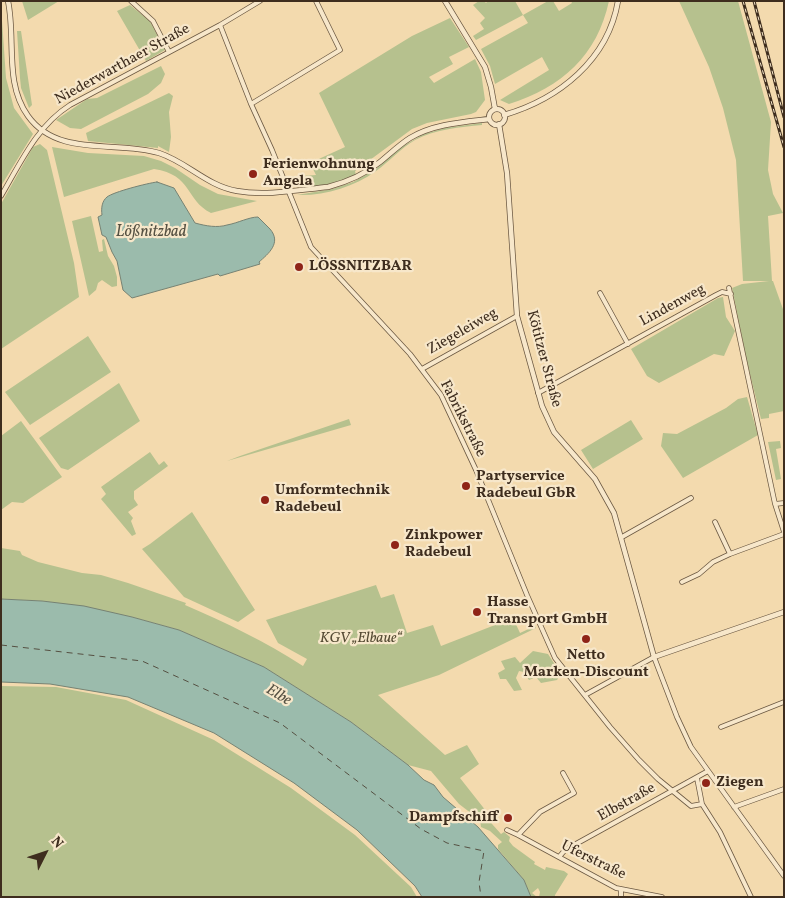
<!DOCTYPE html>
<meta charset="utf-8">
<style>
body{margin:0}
#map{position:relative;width:785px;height:898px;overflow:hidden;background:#f3daae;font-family:Vollkorn,serif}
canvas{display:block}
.frame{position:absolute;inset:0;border:2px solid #3e2d1e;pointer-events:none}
.north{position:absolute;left:20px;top:828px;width:50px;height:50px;-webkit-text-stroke:4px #f7e7ca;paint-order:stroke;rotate:49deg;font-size:14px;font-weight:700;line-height:20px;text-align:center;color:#3e2d1e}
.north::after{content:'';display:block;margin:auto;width:18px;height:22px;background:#3e2d1e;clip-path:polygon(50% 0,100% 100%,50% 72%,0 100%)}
</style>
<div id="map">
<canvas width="785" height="898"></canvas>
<div class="frame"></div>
<div class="north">N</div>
</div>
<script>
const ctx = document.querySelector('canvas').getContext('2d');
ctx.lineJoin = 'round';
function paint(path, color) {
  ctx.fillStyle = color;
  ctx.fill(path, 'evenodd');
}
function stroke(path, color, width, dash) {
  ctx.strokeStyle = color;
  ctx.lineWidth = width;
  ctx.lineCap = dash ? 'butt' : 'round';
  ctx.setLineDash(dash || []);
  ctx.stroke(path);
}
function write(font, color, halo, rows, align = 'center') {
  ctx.font = font + ' Vollkorn,serif';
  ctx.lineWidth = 4.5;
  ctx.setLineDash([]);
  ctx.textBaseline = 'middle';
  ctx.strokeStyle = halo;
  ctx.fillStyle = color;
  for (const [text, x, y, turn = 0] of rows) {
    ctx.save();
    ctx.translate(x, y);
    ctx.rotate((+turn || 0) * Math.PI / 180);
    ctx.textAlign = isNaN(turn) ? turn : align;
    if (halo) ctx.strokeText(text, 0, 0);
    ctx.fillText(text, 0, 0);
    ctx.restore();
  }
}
const green = new Path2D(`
 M22,1H59L28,20Z
 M479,1H484L486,3L488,1H515L523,15L548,1H553L559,11L572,3L571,1H609C597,56 562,87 509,104L500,100L549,70L542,57L495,84L490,66L481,49L528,23L523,15L476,40L473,36L484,29L480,23L485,18L473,5Z
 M679,1H738L771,122L768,170L773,194L783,213L768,216L772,281H773L784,312V411L769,414V418L761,419L747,362L732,288L742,284L769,281H743L736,160L723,108L709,67Z
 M130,5L150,21L165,50L146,61L117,11Z
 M1,6L6,78L14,108L33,134L1,186Z
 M450,18L469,47L449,57L453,64L429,77L434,83L475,59L481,72L485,100L476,112L471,114L427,123L412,129L355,171L356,175C339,183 307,191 288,184L286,177L316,175L310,163L345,147L319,93L412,36Z
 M17,31H21L32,105L29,108L21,88L20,78Z
 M161,66L165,74L161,83L148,94L81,129L70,128L56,120L87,99L97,98Z
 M169,93L173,96L169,112L171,137L169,152L158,146V148L88,141L86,133Z
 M482,123V125C460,127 436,129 415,140C401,148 390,161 376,171C354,187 324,196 297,195L332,189L353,182L376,169L398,149L424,134L445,128Z
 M40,144L47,150L74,263L79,297L1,349V204L33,147Z
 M52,147L88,153L144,156L161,161L175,168L200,185L218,194L257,201L211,213C185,200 193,175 154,169L64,197Z
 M91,216L99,252L103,251L102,240L104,239L108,256L114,266L117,277V286L112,287L102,280L98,283L96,290L89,296L72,221Z
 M723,297L726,317L735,331L724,356L714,354L659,383L647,376L631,349L718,298Z
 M88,336L111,372L30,425L5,392Z
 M119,383L140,421L68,470L61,468L39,438Z
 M747,397L758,435L683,478L661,446L663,433L677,434L726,408L738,399Z
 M349,419L351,425L227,461L240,456Z
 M631,420L643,439L593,469L581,450Z
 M21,421L62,477L23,503L12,502L1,510V436Z
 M780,441L781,448L776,449L781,479L776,480L768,442Z
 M150,452L159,465L164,461L168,466L134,491V499L138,505L128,512L133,518L131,521L136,534L132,536L101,499L106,494L101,487Z
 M192,512L255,610L238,622L184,597L142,549L150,544Z
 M1,548L20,551L22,555L38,562L82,573L101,575L128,583L186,603L185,605C226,623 265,641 303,666L307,659L278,643L266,620L376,585L381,598L394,594L407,633L433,625L441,646L513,618L520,633L535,626L536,628L439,675L378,695L445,755L467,745L479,764L460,778L486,811L484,815L501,834L504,832L510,837L509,841L513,846L535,862L534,864L545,870L546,867L564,871L568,874L555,895V897H539L540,892L538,888L532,893L537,897H531L524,880L498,849V845L502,842L490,831L481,827L480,820L459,804L431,771L408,765L351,722L264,667L179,630L132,617L42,601L1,599Z
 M533,651L548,654L561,674L557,680L541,683L536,677L529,680L524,672L519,671L516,678L522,690L514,691L506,679H500L498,673L505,669L501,661L515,657L520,663Z
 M1,686L56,687L126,700L214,740L291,788L355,835L411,887L417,897H1Z`);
const water = new Path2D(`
 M157,182L174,188L195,223C206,226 217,228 227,225C238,223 249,217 258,217C262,221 266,225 270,229C282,243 268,254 259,262L260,264L220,276L218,274L132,298L123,290L117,261L112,252L106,237L102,235L98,217L102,215C101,208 102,201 107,197C113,192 148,183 157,182Z
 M1,599L42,601L84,606L132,617L179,630L264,667L351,722L408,765L424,780L434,785L443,797L478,827L524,880L531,897H422L415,886L357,830L294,783L214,733L128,697L50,684L1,682Z`);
const ferry = new Path2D(`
 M1,645L142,661L280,723L421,829L447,843L484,851L479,882L481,897`);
const minor = new Path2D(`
 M131,1L153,21L169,52
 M220,25L251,104L272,150L311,247L410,354L441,395L476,470L527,595L555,658L610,727L639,760L658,779L691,806L702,804
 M251,104L340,50L316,1
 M1,196C21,162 37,126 70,105L220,25L260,1
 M729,288L775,504L784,532
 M600,293L628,344
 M422,369L517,316
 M538,393L716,295L722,292L731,294
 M775,504L784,503
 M715,522L730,554
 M622,537L691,498
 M682,582L699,574L713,562L730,554L784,534
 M585,695L654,657L677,717L691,747L784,876
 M721,727L784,702
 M697,778L702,804L720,832L751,897
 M734,807L784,789
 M507,830L518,835L616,888L662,897
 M518,835L540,812L574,793L563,773
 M559,857L565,850L708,771
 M621,889V897`);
const tertiary = new Path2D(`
 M8,1C16,39 4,83 28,116C58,158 116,140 159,153C187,162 207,186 237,191C266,196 298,190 328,187C347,182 364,175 380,162C390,154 399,145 410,138C433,124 463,122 489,119
 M445,1L485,67L491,87L495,109
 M489 117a8 8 0 1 1 16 0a8 8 0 1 1-16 0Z
 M504,115C559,99 608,60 618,1
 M499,124L507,173L517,316L542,406L554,432L595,479L614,513L654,657L784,612`);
const rail = new Path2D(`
 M743,1L784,147
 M754,1L784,117`);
const markers = [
 [253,174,5,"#8f2418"],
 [299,267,5,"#8f2418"],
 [466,486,5,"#8f2418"],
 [265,500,5,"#8f2418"],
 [395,545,5,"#8f2418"],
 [477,612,5,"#8f2418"],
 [586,639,5,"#8f2418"],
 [706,783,5,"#8f2418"],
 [508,818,5,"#8f2418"]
];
const streetNames = [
 ["Niederwarthaer Straße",123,65,-29],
 ["Lindenweg",673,306,-29],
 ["Ziegeleiweg",463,332,-30],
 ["Kötitzer Straße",543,359,75],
 ["Fabrikstraße",462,419,63],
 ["Elbstraße",627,803,-29],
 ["Uferstraße",593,861,26]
];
const poiNames = [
 ["Ferienwohnung",263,165],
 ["Angela",263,182],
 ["LÖSSNITZBAR",309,267],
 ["Partyservice",476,477],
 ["Radebeul GbR",476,494],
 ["Umformtechnik",275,491],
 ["Radebeul",275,508],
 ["Zinkpower",405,536],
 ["Radebeul",405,553],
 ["Hasse",487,603],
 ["Transport GmbH",487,620],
 ["Netto",586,656,"center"],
 ["Marken-Discount",586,673,"center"],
 ["Ziegen",716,783],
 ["Dampfschiff",498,818,"right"]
];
const parkNames = [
 ["KGV „Elbaue“",361,639]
];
const waterNames = [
 ["Lößnitzbad",151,233],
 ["Elbe",278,696,31]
];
paint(green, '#b6c18e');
paint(water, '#9bbbac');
stroke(water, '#768273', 1);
stroke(ferry, '#555042', 1, [6, 5]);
stroke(minor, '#6b5842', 5.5);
stroke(tertiary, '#6b5842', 6);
stroke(minor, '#f7e7ca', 4);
stroke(tertiary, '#f7e7ca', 4.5);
stroke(rail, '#3e2d1e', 3);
stroke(rail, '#f7e7ca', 1, [4]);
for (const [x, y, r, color] of markers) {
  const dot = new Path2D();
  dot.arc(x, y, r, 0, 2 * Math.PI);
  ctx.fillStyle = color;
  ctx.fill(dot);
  stroke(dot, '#f7e7ca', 2);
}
write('15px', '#3e2d1e', '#f7e7ca', streetNames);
write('bold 15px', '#3e2d1e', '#f7e7ca', poiNames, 'left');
write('italic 15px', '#564b34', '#f7e7ca', parkNames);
write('italic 16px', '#555042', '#f7e7ca', waterNames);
</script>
